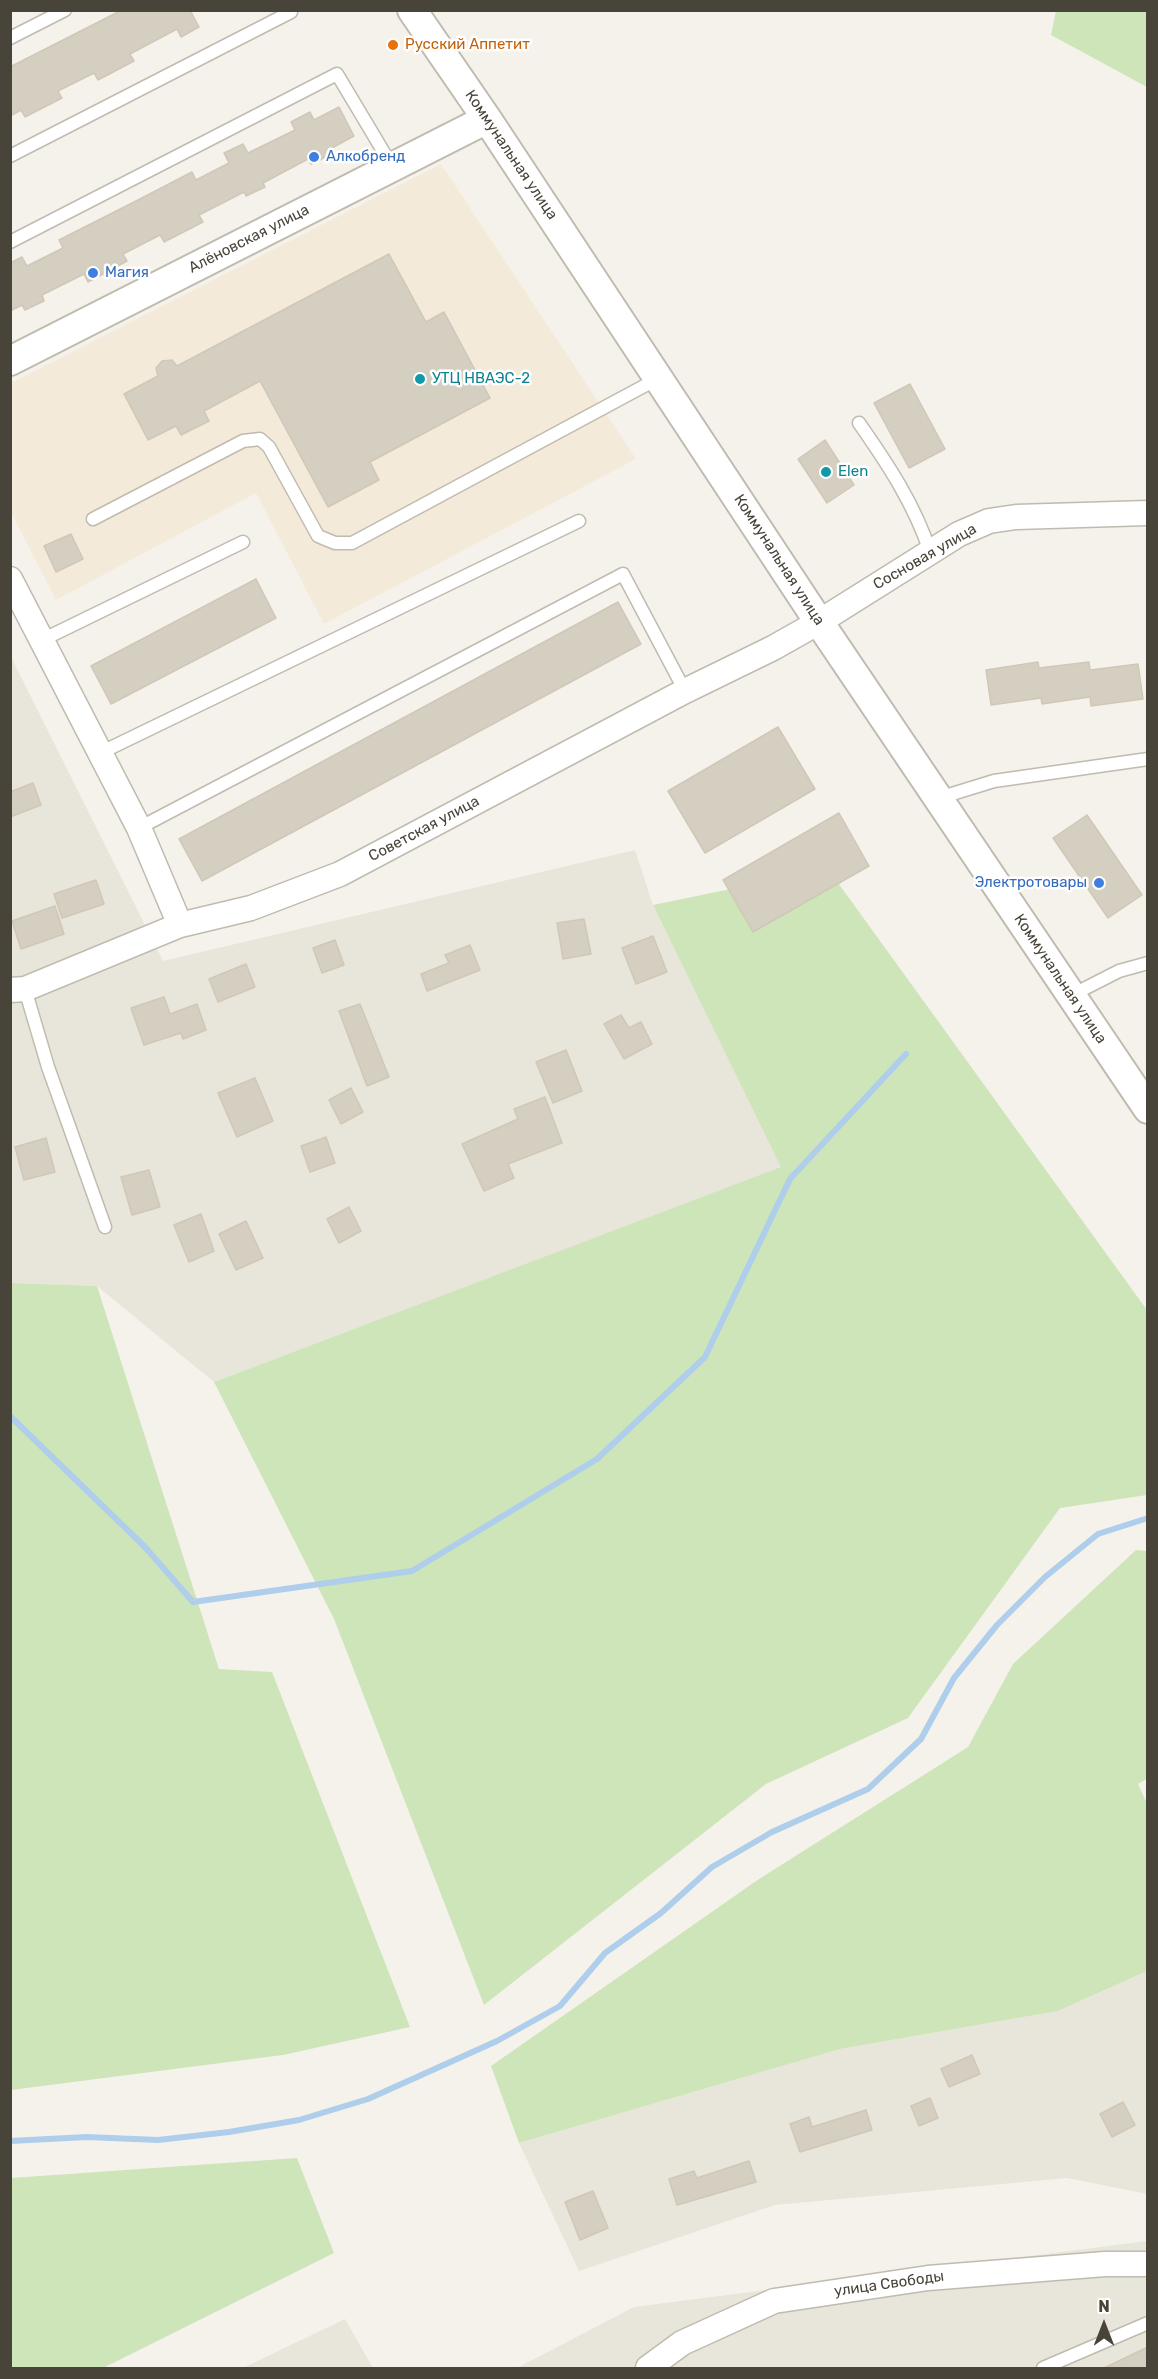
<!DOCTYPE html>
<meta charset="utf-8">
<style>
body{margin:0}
#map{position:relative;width:1158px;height:2379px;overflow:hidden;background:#f5f2ec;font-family:Rubik,sans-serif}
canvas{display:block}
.frame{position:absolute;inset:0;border:12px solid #49443a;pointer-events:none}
.north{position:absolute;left:1074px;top:2295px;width:60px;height:60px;-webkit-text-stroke:4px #fff;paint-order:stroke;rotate:0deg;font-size:16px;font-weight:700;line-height:24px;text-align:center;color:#49443a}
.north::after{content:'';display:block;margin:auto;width:21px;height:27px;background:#49443a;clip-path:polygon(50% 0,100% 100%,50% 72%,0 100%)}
</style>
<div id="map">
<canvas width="1158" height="2379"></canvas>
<div class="frame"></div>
<div class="north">N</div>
</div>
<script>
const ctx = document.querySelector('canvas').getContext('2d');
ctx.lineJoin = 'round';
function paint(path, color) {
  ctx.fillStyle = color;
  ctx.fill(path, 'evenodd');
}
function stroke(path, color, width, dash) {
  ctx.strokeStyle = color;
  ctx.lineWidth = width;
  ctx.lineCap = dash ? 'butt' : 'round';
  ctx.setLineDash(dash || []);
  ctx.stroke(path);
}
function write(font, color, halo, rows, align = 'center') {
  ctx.font = font + ' Rubik,sans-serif';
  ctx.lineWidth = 5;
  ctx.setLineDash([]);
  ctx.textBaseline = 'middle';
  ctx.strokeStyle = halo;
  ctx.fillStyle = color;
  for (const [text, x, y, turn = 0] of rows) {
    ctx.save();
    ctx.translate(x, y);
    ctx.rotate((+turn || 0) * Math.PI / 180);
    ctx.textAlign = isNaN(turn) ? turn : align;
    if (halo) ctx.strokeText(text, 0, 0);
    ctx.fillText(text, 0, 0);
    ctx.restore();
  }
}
const residential = new Path2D(`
 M10,655L163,961L635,850L653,905L782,1167L214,1382L97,1286L11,1283Z
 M1147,1971V2194L1067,2178L775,2205L579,2271L519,2143L840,2049L1058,2011Z
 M1147,2241V2368H517L634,2307Z
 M345,2319L373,2368H243Z`);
const commercial = new Path2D(`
 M441,164L636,459L324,624L256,493L56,600L11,512V383Z`);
const green = new Path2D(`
 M1056,11H1147V87L1051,35Z
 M828,869L1147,1310V1495L1060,1508L908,1718L766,1784L484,2005L334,1619L214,1382L781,1167L653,905Z
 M11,1283L97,1286L219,1669L272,1672L410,2027L283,2055L11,2090Z
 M1136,1550L1148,1551V1778L1138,1784L1148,1806L1147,1971L1058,2011L840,2049L519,2143L491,2066L759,1879L968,1747L1013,1664Z
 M297,2158L334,2253L103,2368H11V2178Z`);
const stream = new Path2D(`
 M10,1416L145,1547L193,1602L412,1571L597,1459L705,1357L790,1179L906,1054
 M10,2141L87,2137L158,2140L229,2132L299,2120L368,2099L497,2041L560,2006L605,1953L661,1913L712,1867L772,1832L868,1789L921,1739L954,1678L997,1625L1045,1577L1098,1534L1148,1518`);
const building = new Path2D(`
 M122,10H190L199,27L181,37L177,29L130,54L134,61L98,80L94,73L58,91L62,98L25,117L21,110L10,116V67Z
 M339,107L354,136L328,150L330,155L311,164L308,159L263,183L265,187L246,196L244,192L199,215L203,222L164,242L160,235L123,254L127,261L88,282L84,274L42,295L44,301L25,310L22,305L10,311V263L22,257L27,266L63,248L59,240L138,200L192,172L196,180L229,163L224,153L243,144L248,153L295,130L291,122L310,112L314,120Z
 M389,254L426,322L444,312L490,398L370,462L379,480L328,507L260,381L204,411L209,421L181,435L176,426L148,440L124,394L158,376L156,368L162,361L172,360L177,366Z
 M910,384L945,449L909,468L874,403Z
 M825,440L854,485L827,503L798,459Z
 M71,534L83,559L56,572L44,546Z
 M256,579L276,618L111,704L91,666Z
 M618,602L641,644L202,881L179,839Z
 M1038,662L1039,668L1089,662L1090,670L1138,664L1143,699L1091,706L1090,697L1042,704L1041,698L991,705L986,670Z
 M778,727L815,789L705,853L668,791Z
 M33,783L41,805L10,817V792Z
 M839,813L869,866L753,932L723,880Z
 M1087,815L1142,895L1108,918L1053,838Z
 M96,880L104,904L62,918L54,894Z
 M55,906L64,934L21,949L12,921Z
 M584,919L591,954L563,959L557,923Z
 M653,936L667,972L636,984L622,948Z
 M335,940L344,965L322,973L313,948Z
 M470,945L480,970L427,991L421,974L449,963L445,955Z
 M246,964L255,987L218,1002L209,979Z
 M164,997L170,1014L197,1004L206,1030L183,1039L181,1033L144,1045L131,1008Z
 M360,1004L389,1077L367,1086L339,1011Z
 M621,1015L629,1028L641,1022L652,1044L624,1059L604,1024Z
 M566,1050L582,1091L553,1103L536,1062Z
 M255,1078L273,1121L237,1137L218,1093Z
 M351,1088L363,1112L341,1124L329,1100Z
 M545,1097L562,1143L508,1164L514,1178L484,1191L462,1144L518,1119L514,1109Z
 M326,1137L335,1163L310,1172L301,1146Z
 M46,1138L55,1172L24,1180L15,1147Z
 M149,1170L160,1207L132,1215L121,1177Z
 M349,1207L361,1231L339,1243L327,1219Z
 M201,1214L214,1251L189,1262L174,1225Z
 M246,1221L263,1258L236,1270L219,1234Z
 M972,2055L980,2074L949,2087L941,2069Z
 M930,2098L938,2118L919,2126L911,2106Z
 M1123,2102L1135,2125L1112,2137L1100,2114Z
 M866,2110L872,2130L800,2152L790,2124L809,2117L812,2127Z
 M749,2161L756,2182L677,2205L669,2179L694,2171L697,2178Z
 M593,2191L608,2228L580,2240L565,2202Z
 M1148,2347V2368H1104Z`);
const service = new Path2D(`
 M10,38L65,10
 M10,156L291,12
 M10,242L337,74L392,166
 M859,423C887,463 915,505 930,552
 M93,519L243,441L260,439L269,447L318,536L335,543H352L659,378
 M42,640L243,542
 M100,753L579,521
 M939,798L994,781L1148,759
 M139,828L623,574L685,691
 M25,989L48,1067L105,1227
 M1072,995L1119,971L1148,963
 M1043,2368L1148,2323`);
const minor = new Path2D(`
 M10,579L139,828L180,925
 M10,990L25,989L180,925L251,908L340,874L685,691L773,648L819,622L959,534L989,521L1016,517L1148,513
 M648,2368L682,2343L774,2301L928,2278L1105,2264H1148`);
const tertiary = new Path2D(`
 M412,10L487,119L819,622L1148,1109
 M10,361L487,119`);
const markers = [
 [393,45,6,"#e8710a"],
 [314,157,6,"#3f7fe0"],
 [93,273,6,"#3f7fe0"],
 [420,379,6,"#0f9aa8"],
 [826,472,6,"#0f9aa8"],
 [1099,883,6,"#3f7fe0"]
];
const foodNames = [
 ["Русский Аппетит",405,45]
];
const streetNames = [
 ["Коммунальная улица",511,155,56],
 ["Алёновская улица",249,239,-27],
 ["Сосновая улица",925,557,-30],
 ["Коммунальная улица",779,560,57],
 ["Советская улица",424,829,-28],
 ["Коммунальная улица",1060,979,56],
 ["улица Свободы",889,2284,-8]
];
const shopNames = [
 ["Алкобренд",326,157],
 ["Магия",105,273],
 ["Электротовары",1087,883,"right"]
];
const cultureNames = [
 ["УТЦ НВАЭС-2",432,379],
 ["Elen",838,472]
];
paint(residential, '#e8e5da');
paint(commercial, '#f4eada');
paint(green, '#cee5b9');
stroke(stream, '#aeceeb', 6);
paint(building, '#d5cfc2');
stroke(building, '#d0c7b6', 1.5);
stroke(service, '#c0bbaf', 15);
stroke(minor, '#c0bbaf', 27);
stroke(tertiary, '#c0bbaf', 32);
stroke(service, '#fff', 12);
stroke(minor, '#fff', 24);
stroke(tertiary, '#fff', 28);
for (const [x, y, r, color] of markers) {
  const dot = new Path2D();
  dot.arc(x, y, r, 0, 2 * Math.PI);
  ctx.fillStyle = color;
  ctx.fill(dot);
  stroke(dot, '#fff', 2);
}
write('15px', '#c56008', '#fff', foodNames, 'left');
write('15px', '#49443a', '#fff', streetNames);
write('15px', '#366cbe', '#fff', shopNames, 'left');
write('15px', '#0d838f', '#fff', cultureNames, 'left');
</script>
